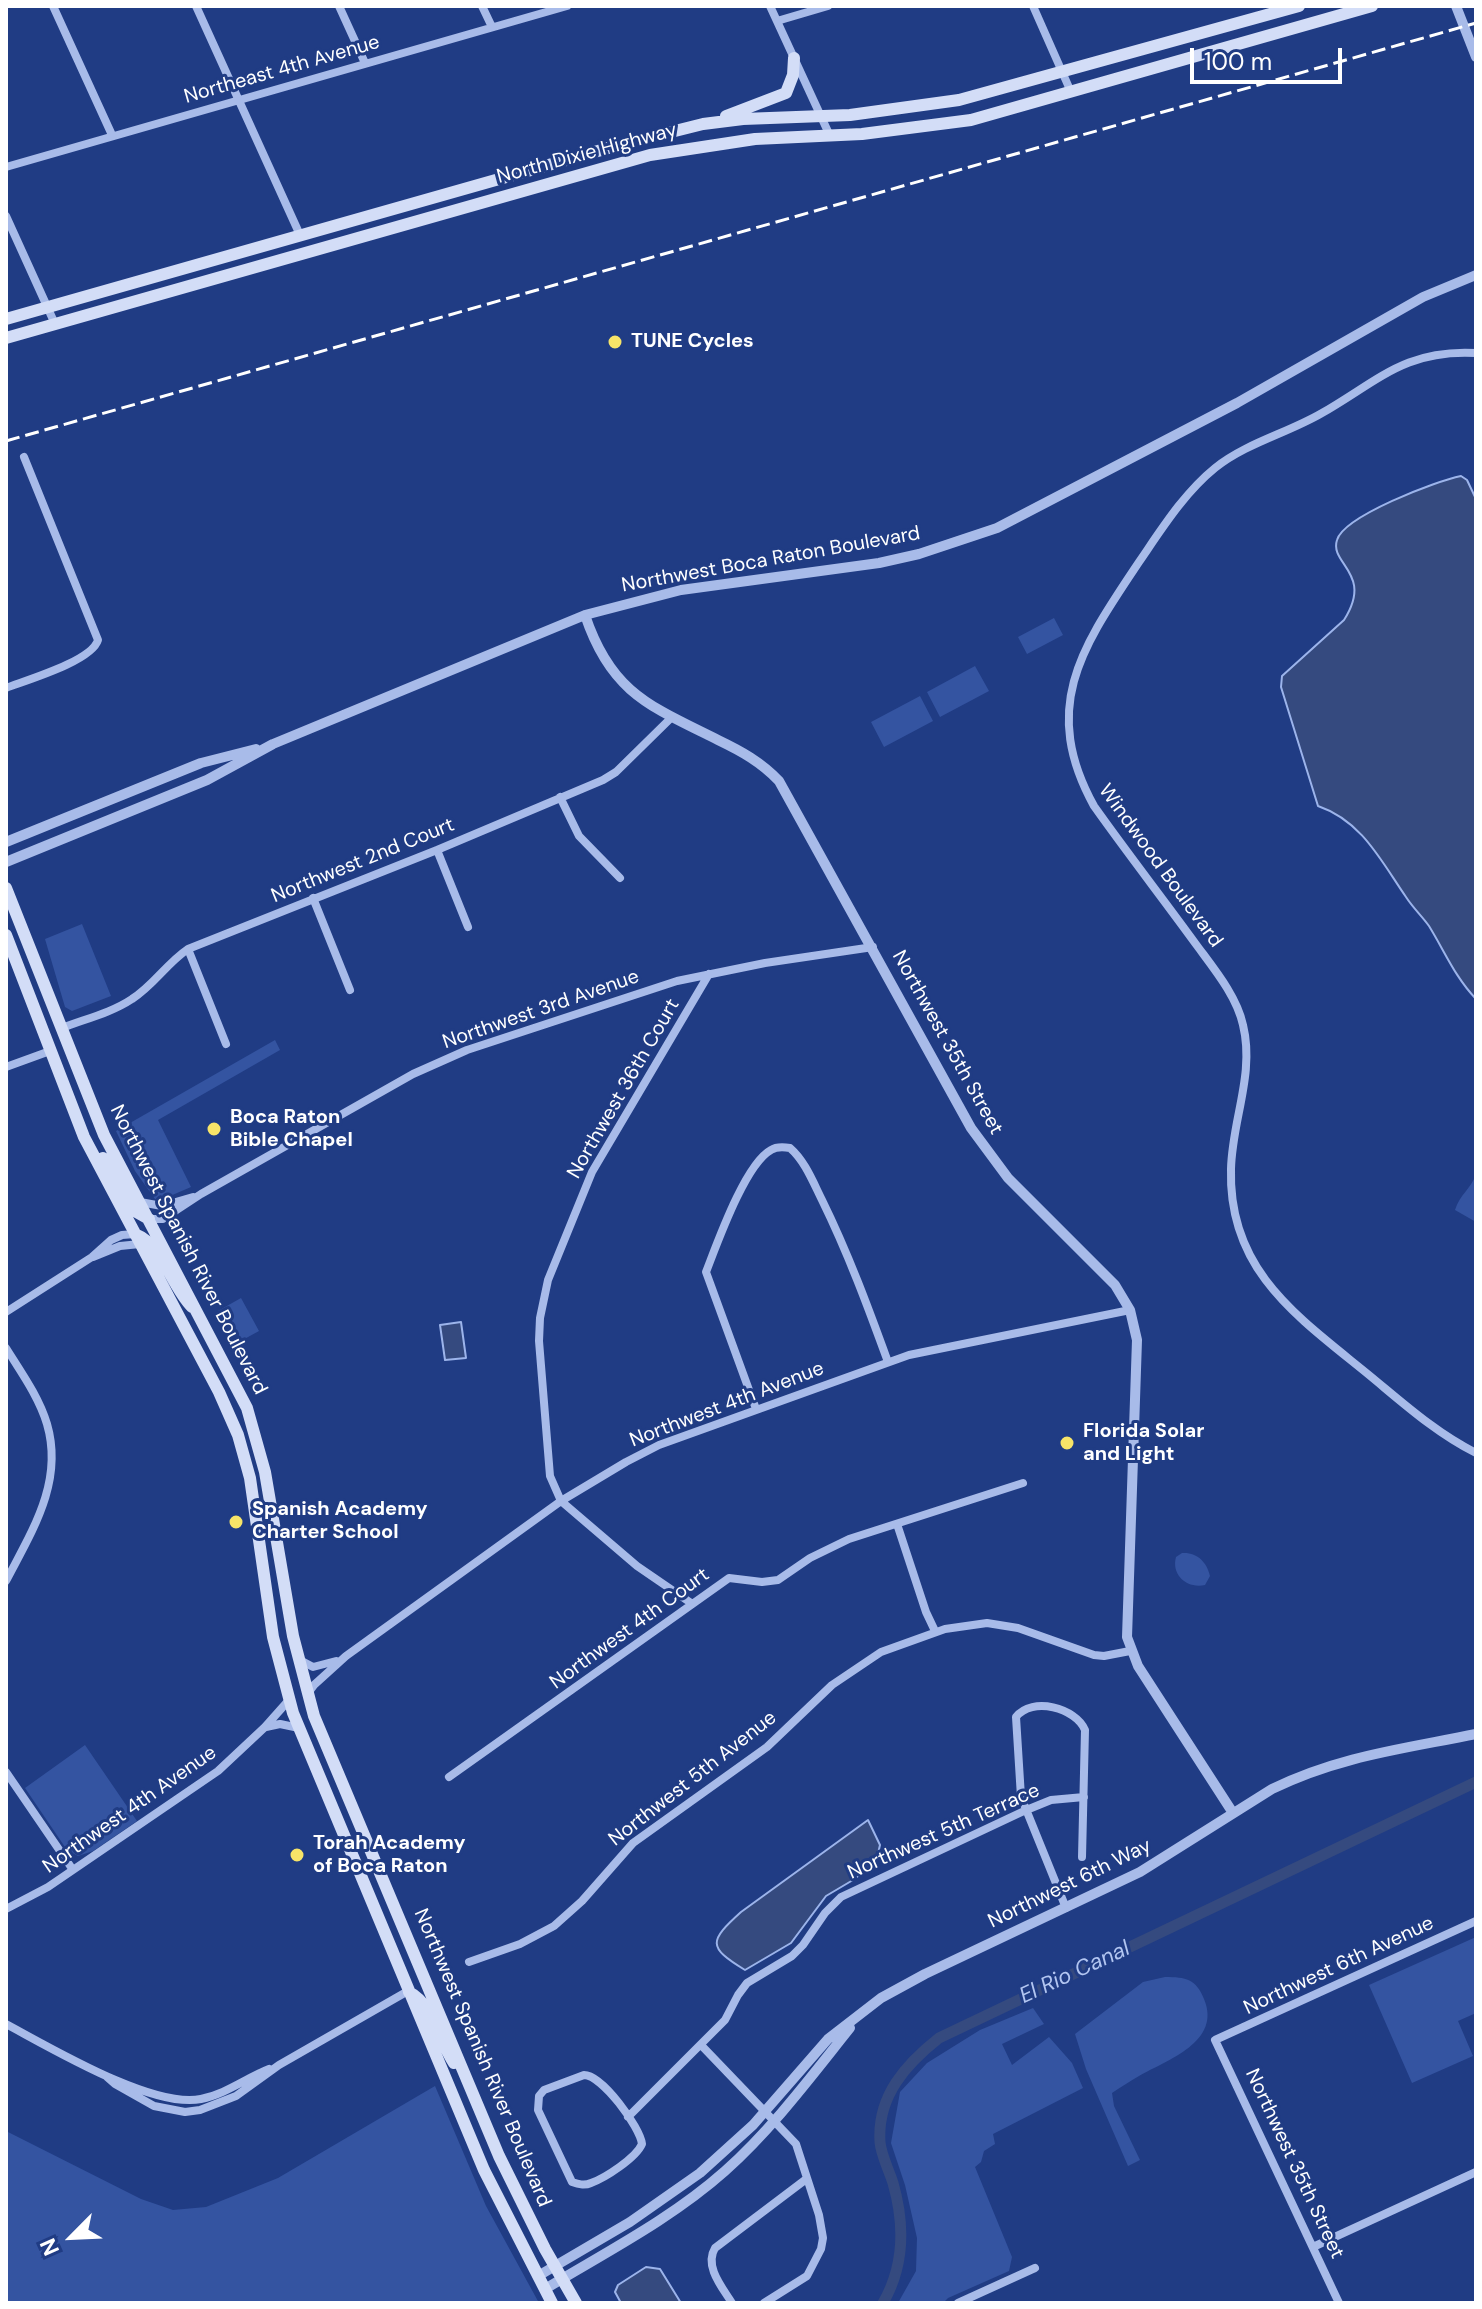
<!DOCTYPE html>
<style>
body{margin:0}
#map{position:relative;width:1482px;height:2309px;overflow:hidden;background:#203c84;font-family:"DM Sans",sans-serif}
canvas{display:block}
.frame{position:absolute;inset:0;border:8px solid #fff;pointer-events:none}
.north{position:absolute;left:32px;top:2197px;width:80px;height:80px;-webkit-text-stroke:6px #203c84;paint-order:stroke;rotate:246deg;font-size:22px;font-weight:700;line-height:32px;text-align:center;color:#fff}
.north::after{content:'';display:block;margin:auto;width:28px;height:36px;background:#fff;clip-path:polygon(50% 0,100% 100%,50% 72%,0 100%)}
.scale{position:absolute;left:1190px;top:48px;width:152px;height:36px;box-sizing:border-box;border:4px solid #fff;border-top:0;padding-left:10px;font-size:24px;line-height:28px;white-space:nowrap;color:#fff;-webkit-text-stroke:6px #203c84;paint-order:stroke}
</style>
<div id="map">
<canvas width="1482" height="2309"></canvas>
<div class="frame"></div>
<div class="north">N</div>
<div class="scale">100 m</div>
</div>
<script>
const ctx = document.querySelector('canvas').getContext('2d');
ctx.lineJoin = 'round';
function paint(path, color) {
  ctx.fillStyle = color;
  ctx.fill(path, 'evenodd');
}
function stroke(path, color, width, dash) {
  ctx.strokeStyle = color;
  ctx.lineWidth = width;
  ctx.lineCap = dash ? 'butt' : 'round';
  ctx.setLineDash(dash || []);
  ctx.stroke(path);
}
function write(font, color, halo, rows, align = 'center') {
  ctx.font = font + ' "DM Sans",sans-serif';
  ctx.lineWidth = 6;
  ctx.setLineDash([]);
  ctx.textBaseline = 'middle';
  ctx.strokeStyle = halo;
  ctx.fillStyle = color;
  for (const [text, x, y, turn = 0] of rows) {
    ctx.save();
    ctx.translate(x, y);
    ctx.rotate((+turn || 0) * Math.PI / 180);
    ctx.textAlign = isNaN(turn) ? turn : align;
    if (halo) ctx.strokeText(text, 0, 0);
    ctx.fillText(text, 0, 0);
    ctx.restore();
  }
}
const green = new Path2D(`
 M1054,618L1063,635L1027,654L1018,637Z
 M975,666L989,691L940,717L927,692Z
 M920,696L933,721L884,747L871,722Z
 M82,924L111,996L72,1011L65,1007L45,939Z
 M275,1040L280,1050L158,1120L191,1187L163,1199H155L135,1171L116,1131Z
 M1476,1174V1222L1455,1210C1460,1194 1471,1189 1476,1174Z
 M241,1298L259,1331L237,1343L218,1311Z
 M1182,1553C1197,1552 1207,1562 1210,1576L1205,1585C1187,1589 1171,1575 1176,1557Z
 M85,1745L137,1821L93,1851L78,1856L67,1850L25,1788Z
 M1476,1937V2013L1458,2021L1473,2056L1412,2083L1369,1985Z
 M1165,1977C1186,1977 1196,1979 1204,1999C1222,2042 1167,2060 1139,2076C1130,2081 1121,2087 1112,2093L1114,2106L1140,2160L1128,2166L1086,2069L1075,2034L1143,1982Z
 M1033,2008L1044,2024L1002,2044L1012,2065L1049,2037L1072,2063L1083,2088L993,2134L995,2144L984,2151L981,2162L975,2167L1012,2257L1009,2271L948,2298L943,2303H898L916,2271L917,2238L905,2185L891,2143L900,2092L927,2063L980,2030Z
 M435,2086L486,2206L539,2303H6V2131L141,2199L173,2210L206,2207L278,2178Z`);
const water = new Path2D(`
 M1461,476L1467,480L1476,499V999C1455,977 1445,952 1429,926C1422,916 1413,908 1406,897C1381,861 1362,821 1318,806L1281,687L1282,676L1344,620C1374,573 1329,564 1337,540C1344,516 1436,481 1461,476Z
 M461,1322L466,1358L445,1360L440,1325Z
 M868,1820L880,1845L876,1862L853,1880L826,1896L791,1943L745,1970C707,1947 709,1941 741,1912Z
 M646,2267L660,2269L681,2303H621L615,2292L618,2285Z`);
const canal = new Path2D(`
 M883,2303C905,2265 905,2225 893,2183C889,2170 881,2155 880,2142C877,2096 906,2064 939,2038L1476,1782`);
const minor = new Path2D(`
 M53,6L112,135
 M196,6L300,235
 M339,6L365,63
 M482,6L492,27
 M770,6L830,136
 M1033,6L1071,92
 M777,21L828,6
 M6,167L567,6
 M6,216L55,324
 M1476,353C1405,349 1378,381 1322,413C1288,433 1246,443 1215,468C1184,493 1161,530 1139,562C1083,646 1039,706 1094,806C1128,854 1164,900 1198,947C1215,970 1237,997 1243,1025C1255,1074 1232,1120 1231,1169C1228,1271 1298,1317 1369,1375C1403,1403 1436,1433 1476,1453
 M6,688C27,680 92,661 98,640L24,457
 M560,797L579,836L620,878
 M437,850L468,927
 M313,898L350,990
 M188,949L226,1044
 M62,1028C85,1019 111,1013 132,999C153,986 167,963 188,949L437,850L603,780L616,772L672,717
 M6,1067L50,1051
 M140,1202L162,1206L193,1197
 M149,1219H163L201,1194L413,1074L467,1050L677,981L765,963L873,947
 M93,1257L120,1246L140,1244
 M6,1312L92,1257L111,1240L122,1235L135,1234
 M6,1348C21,1372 39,1397 47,1424C64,1482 32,1531 6,1581
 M756,1409L706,1272C717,1244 745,1164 771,1150C777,1146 784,1147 790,1148C805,1161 813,1182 822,1200C848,1253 868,1307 888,1362
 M897,1524L926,1612L935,1631
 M691,1603L637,1566L561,1501L550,1476L539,1341L540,1318L548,1280L592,1172L709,974
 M298,1659L313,1667L336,1661
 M308,1693L314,1685L346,1656L561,1501L626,1462L659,1445L909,1355L1130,1310
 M266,1727L280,1724L299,1728
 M6,1772L73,1870
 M449,1777L729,1578L762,1582L778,1580L810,1558L849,1539L1023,1483
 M1066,1908L1021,1797L1016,1717C1032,1696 1076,1708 1085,1730L1082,1857
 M6,1909L48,1887L218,1771L265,1727L289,1700
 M469,1962L520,1944L554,1926L582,1901L633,1843L767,1747L832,1685L881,1652L945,1629L987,1623L1018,1628L1094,1655L1104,1656L1130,1651
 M6,2024C51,2048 153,2109 201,2099C226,2094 246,2078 269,2069
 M701,2045L796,2144L819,2215L823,2238L821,2249L807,2276L764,2303
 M584,2075C602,2075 640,2127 642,2144C636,2158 605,2178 591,2183C584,2186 578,2184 572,2182L538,2110L539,2096L544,2090Z
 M107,2077L115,2084L154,2106L185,2112L200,2110L236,2096L279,2065L408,1991
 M628,2117L725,2020L738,1995L747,1983L792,1956L803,1945L825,1913L841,1897L1024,1811L1051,1800L1084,1797
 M1313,2247L1476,2172
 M732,2303C722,2287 704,2266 715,2248L805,2180
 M958,2303L1035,2268
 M1339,2303L1215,2040L1476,1921`);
const tertiary = new Path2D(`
 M1456,6L1476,57
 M585,615C611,693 650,706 718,740C741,751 761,762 779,781L971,1128L1008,1178L1115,1285L1130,1310L1137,1340L1127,1637L1138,1666L1233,1813
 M6,842L201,763L256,749
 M6,862L207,780L273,744L585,615L681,590L879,563L919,554L997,528L1237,403L1423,297L1476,275
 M538,2276L630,2222L700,2173L753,2125L828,2039L881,1998L925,1974L1140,1872L1272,1789C1340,1756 1403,1749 1476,1734
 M545,2289C606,2252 671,2219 725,2171C772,2129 810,2078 850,2028`);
const secondary = new Path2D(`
 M726,116L786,93L793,75L794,58
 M6,319L619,145L703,124L743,119L850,115L959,100L1299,6
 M6,338L650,155L755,139L862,134L971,120L1372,6
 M6,888L104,1135L247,1408L265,1472L293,1636L314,1716L499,2156L545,2249L576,2303
 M6,935L84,1137L219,1392L238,1435L250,1478L273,1637L293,1713L484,2170L552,2303
 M103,1158L133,1210L149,1219
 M135,1234C163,1245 171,1286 192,1307
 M409,1992C433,2004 439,2041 454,2063`);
const rail = new Path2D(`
 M6,441L1476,23`);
const markers = [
 [615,342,8,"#f7e468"],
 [214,1129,8,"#f7e468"],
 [1067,1443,8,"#f7e468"],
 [236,1522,8,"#f7e468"],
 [297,1855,8,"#f7e468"]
];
const streetNames = [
 ["Northeast 4th Avenue",282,70,-16],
 ["North Dixie Highway",587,154,-15],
 ["Northwest Boca Raton Boulevard",771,560,-10],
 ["Northwest 2nd Court",363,861,-22],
 ["Windwood Boulevard",1160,866,54],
 ["Northwest 3rd Avenue",541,1010,-19],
 ["Northwest 35th Street",947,1043,61],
 ["Northwest 36th Court",624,1089,-60],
 ["Northwest Spanish River Boulevard",188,1250,63],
 ["Northwest 4th Avenue",727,1405,-21],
 ["Northwest 4th Court",630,1629,-36],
 ["Northwest 5th Avenue",693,1779,-38],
 ["Northwest 4th Avenue",130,1810,-35],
 ["Northwest 5th Terrace",944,1832,-24],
 ["Northwest 6th Way",1070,1884,-26],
 ["Northwest 6th Avenue",1339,1966,-25],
 ["Northwest Spanish River Boulevard",482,2058,67],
 ["Northwest 35th Street",1294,2164,65]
];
const poiNames = [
 ["TUNE Cycles",631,342],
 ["Boca Raton",230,1118],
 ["Bible Chapel",230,1141],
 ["Florida Solar",1083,1432],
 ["and Light",1083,1455],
 ["Spanish Academy",252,1510],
 ["Charter School",252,1533],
 ["Torah Academy",313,1844],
 ["of Boca Raton",313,1867]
];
const waterNames = [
 ["El Rio Canal",1075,1973,-25]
];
paint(green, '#3454a1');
paint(water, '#354a7f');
stroke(water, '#9cb4eb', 2);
stroke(canal, '#354a7f', 11);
stroke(minor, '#a8bbe9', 8);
stroke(tertiary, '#a8bbe9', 10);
stroke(secondary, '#d3ddf7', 12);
stroke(rail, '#fff', 3, [14, 6]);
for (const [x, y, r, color] of markers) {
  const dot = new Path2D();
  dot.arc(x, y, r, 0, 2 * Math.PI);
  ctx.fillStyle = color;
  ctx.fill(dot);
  stroke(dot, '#203c84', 3);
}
write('20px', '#fff', '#203c84', streetNames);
write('bold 20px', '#fff', '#203c84', poiNames, 'left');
write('italic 22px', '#b3c6f1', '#203c84', waterNames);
</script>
